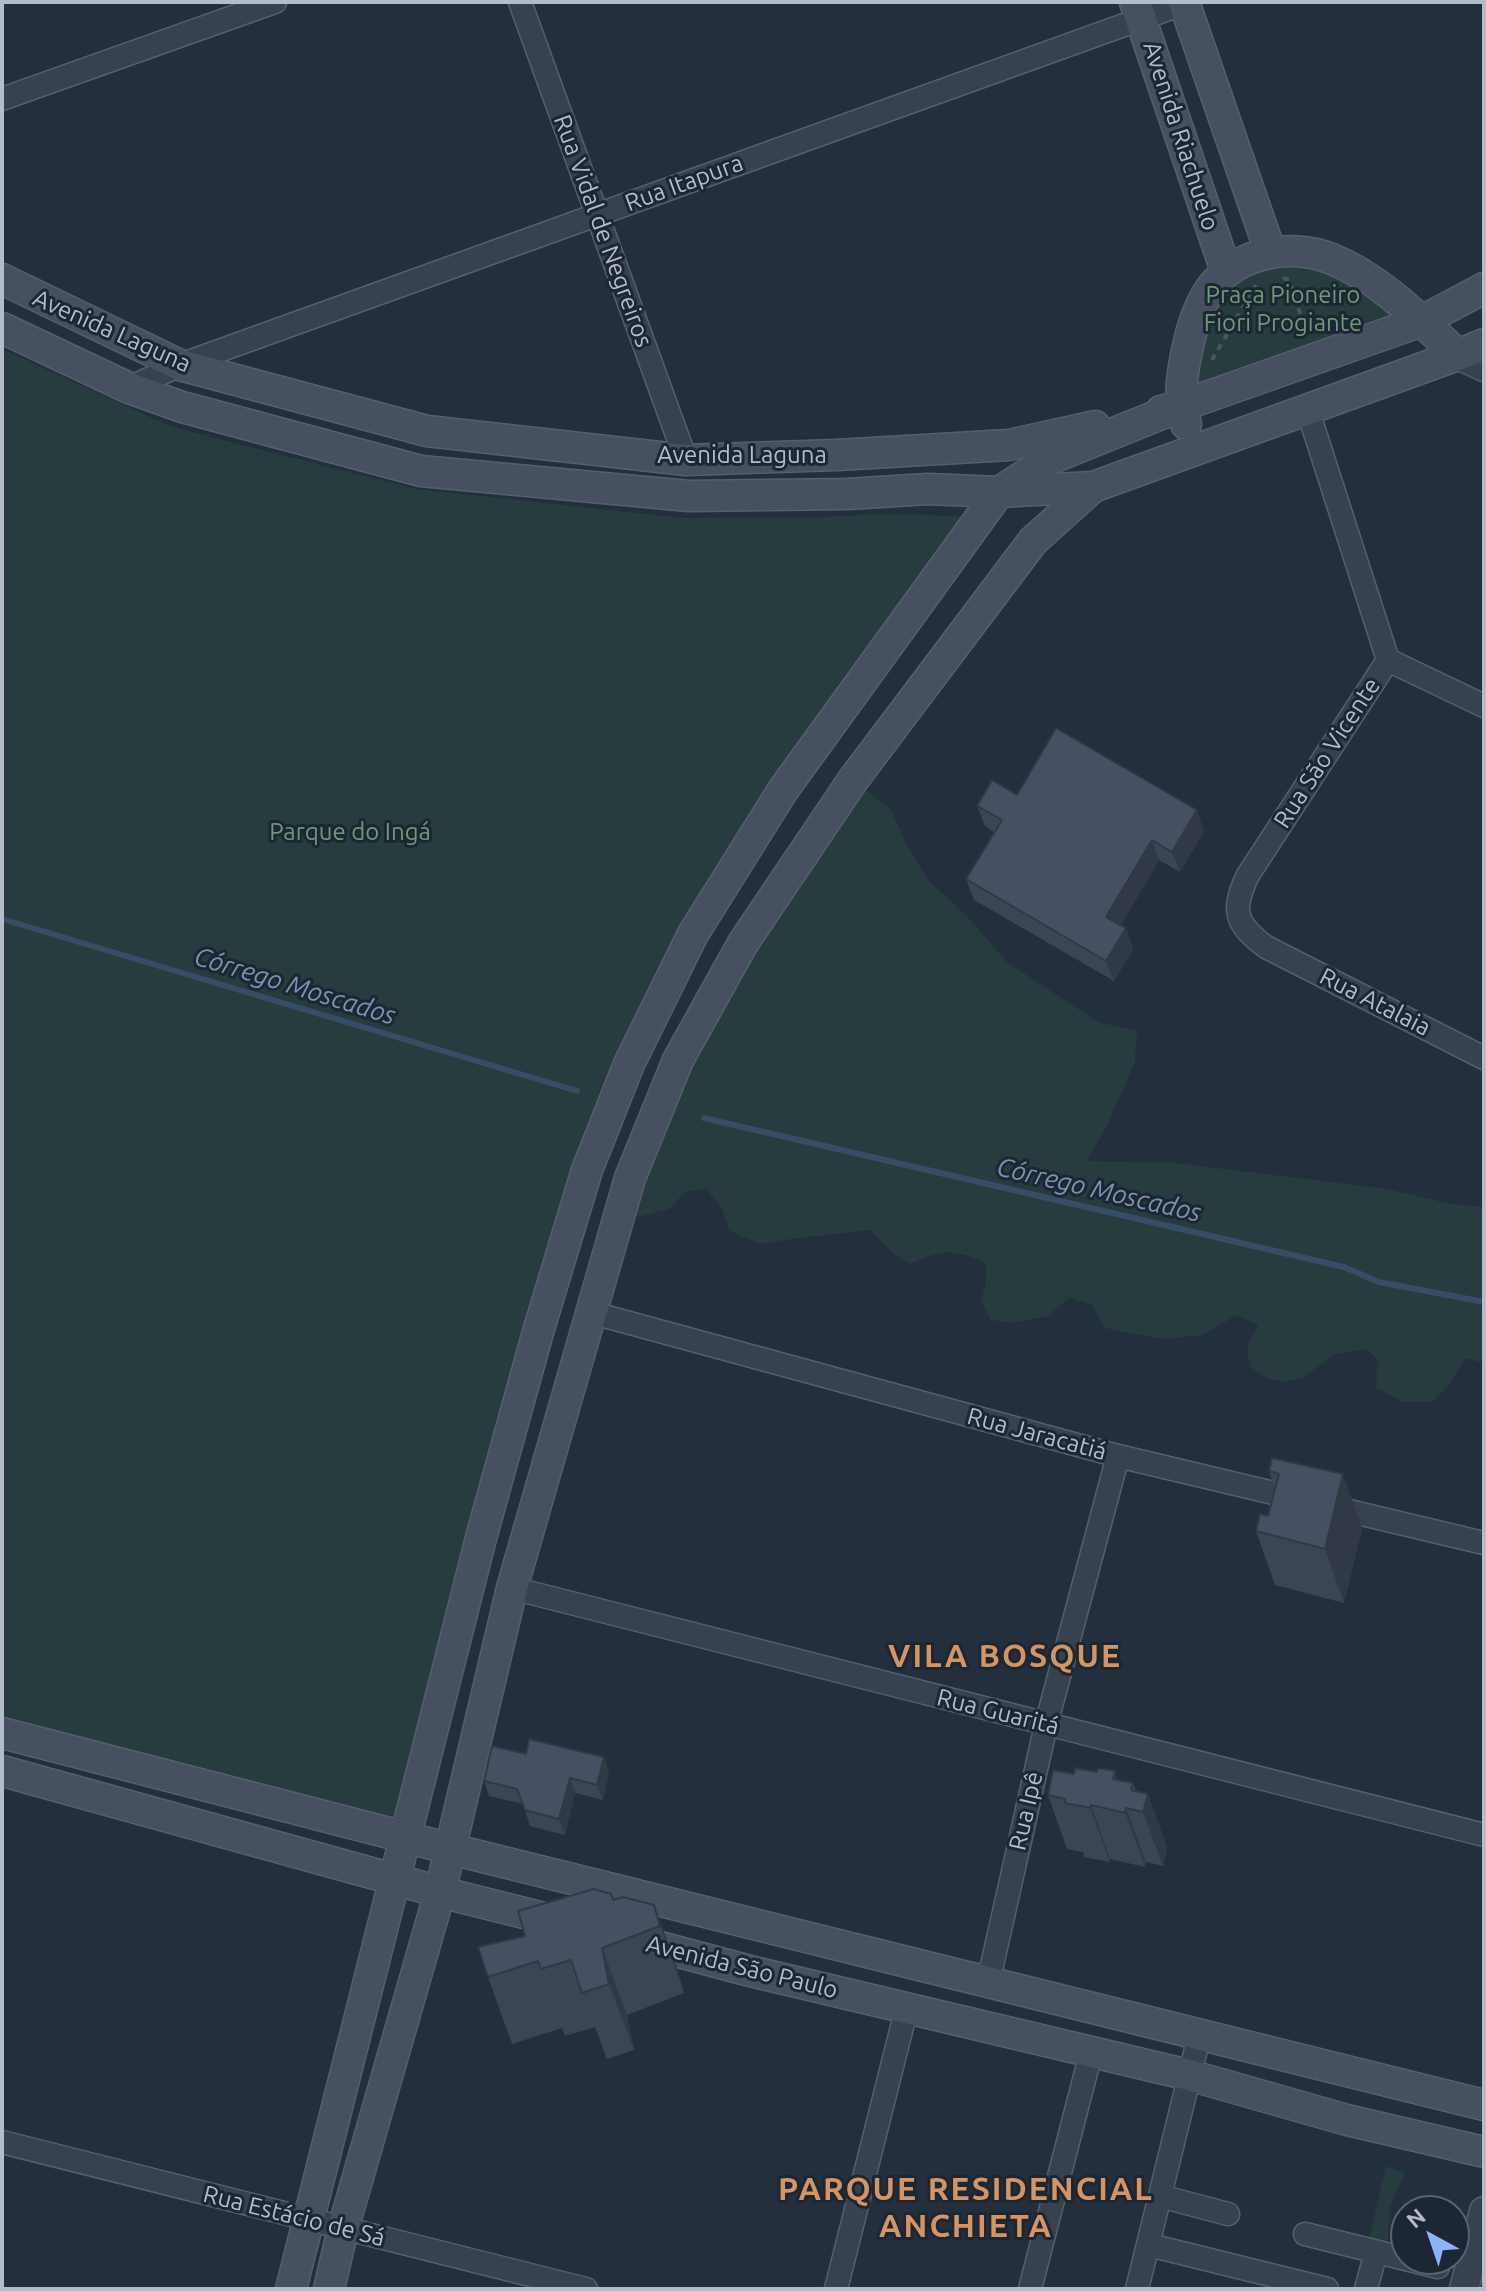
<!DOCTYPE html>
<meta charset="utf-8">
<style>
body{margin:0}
#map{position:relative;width:1486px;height:2291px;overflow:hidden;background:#242f3e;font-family:Ubuntu,sans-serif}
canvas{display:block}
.frame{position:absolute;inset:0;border:4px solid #b4bcc9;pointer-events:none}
.north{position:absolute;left:1390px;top:2195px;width:80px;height:80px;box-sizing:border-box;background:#1d2633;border:2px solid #59626f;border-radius:50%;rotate:320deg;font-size:22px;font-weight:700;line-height:32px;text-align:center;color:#b4bcc9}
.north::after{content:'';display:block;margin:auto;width:28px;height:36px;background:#8ab4f8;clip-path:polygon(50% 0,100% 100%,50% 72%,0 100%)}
</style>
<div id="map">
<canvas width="1486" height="2291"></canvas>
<div class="frame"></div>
<div class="north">N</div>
</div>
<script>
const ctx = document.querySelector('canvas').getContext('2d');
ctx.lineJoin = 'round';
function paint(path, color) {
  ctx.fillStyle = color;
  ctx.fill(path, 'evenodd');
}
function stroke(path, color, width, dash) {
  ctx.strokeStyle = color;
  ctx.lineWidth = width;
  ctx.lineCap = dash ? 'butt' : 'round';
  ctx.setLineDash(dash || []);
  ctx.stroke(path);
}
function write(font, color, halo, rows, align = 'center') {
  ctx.font = font + ' Ubuntu,sans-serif';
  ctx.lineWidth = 6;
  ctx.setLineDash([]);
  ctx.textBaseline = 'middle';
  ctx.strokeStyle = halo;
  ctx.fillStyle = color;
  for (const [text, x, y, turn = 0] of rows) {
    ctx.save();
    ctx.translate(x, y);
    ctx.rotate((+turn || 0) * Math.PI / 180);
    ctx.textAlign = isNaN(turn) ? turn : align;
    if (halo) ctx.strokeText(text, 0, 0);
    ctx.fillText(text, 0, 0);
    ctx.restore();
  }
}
const green = new Path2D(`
 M1294,251L1422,321L1181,406L1208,291Z
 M2,349L172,427L416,489L684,518L821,517L879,514L966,516L627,1061L401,1829L2,1726Z
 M857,783L891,810L905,841L927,879L967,916L1008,963L1100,1023L1137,1030L1135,1062L1104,1132L1086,1161L1176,1163L1387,1189L1451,1204L1484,1207V1363L1465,1358L1449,1385L1432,1402H1403L1377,1388L1376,1373L1379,1361L1366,1349L1336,1354L1304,1377L1284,1382L1265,1377L1250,1367L1247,1347L1258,1326L1237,1315L1202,1335L1162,1339L1105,1328L1093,1306L1070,1297L1048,1316L1012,1323L991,1320L981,1301L986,1283V1263C952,1248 943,1250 909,1264L893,1253L870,1230L798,1238L759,1244L729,1230L722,1208L705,1188L685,1192L669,1209L618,1222L681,1061Z
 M1386,2166L1405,2173L1390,2207L1387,2249L1368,2244Z`);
const stream = new Path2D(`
 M2,919L577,1091
 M704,1118L1344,1267L1379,1282L1484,1302`);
const path = new Path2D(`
 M1283,278L1289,280L1307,334
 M1212,360L1256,285`);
const minor = new Path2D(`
 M520,2L686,460
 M2,99L275,2
 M129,388L180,365L1188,2
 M1307,408L1388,660
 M1388,660L1248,875C1231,910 1235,924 1266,947L1484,1058
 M1388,660L1484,706
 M593,1313L1118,1456L1484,1543
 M512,1588L1484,1835
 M988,1983L1046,1725L1118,1456
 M2,2142L586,2289
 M1160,2196L1228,2214
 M1305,2234L1438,2267
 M1149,2245L1327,2289
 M836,2289L907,2007
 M1030,2289L1091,2053
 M1137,2289L1200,2033
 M1366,2289L1376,2252`);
const tertiary = new Path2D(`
 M1458,355L1484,367
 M1464,2289L1484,2211`);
const secondary = new Path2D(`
 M1135,2L1226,271
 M1184,2L1270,251
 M2,279L180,365L427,431L686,460L837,455L1009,445L1095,426
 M2,328L129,388L182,407L421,471L689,496L847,494L928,489L999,492L1093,487L1458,355L1484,344
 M1161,411L1181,406L1422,321L1484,288
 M1186,424C1178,397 1182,373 1188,346C1192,327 1197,311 1207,294C1232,253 1289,242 1332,259C1381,279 1420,320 1458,355
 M2,1733L451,1849L1484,2105
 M2,1771L440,1892L556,1921
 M630,1939L750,1971L1189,2075L1347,2120L1484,2152
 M291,2289L481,1538L538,1332L587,1170L629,1064L693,934L783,790L999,492L1050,459L1181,406
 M329,2289L343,2229L440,1892L512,1588L630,1178L678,1060L743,943L853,780L1033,541L1093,487`);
const wall = new Path2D(`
 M1017,795L1204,831L1180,872L1159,860L1121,925L1126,928L1133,949L1114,981L974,900L966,879L994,832L985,826L977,806Z
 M1272,1458L1362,1528L1344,1603L1275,1585L1256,1531L1268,1516L1275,1489L1269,1471Z
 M526,1754L604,1757L609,1773L603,1800L575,1793L565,1835L530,1826L523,1804L489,1796L484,1781Z
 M1074,1774L1133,1783L1136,1791L1148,1794L1167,1848L1163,1866L1146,1862L1145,1867L1110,1859V1862L1084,1857L1083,1852L1067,1849L1048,1795Z
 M613,1900L654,1905L678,1971L684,1993L627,2015L634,2050L607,2059L595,2027L565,2036L562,2028L512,2044L488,1977Z`);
const shadedWall = new Path2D(`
 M1197,810L1204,831L1180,872L1172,852Z
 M1152,840L1159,860L1114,937L1106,917Z
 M1126,928L1133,949L1114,981L1106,961Z
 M1343,1474L1362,1528L1344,1603L1325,1549Z
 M604,1757L609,1773L603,1800L597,1785Z
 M1115,1771L1128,1808H1126L1146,1862L1145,1867L1113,1779Z
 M570,1778L575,1793L565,1835L559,1819Z
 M1148,1794L1167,1848L1163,1866L1143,1812Z
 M1091,1805L1110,1859V1862L1090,1808Z
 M654,1905L678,1971L684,1993L660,1926Z
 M602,1948L627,2015L634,2050L609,1984Z`);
const building = new Path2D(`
 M1056,728L1197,810L1172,852L1152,840L1106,917L1126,928L1106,961L966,879L1002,820L977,806L992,780L1017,795Z
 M1272,1458L1343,1474L1325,1549L1256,1531L1260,1514L1268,1516L1279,1474L1269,1471Z
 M529,1739L604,1757L597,1785L570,1778L559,1819L525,1810L517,1789L484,1781L492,1746L526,1754Z
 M1075,1768L1097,1772L1098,1768L1115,1771L1113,1779L1133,1783L1131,1790L1148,1794L1143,1812L1126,1808L1125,1813L1091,1805L1090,1808L1065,1803V1799L1048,1795L1053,1770L1074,1774Z
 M594,1889L611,1894L613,1900L623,1897L654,1905L660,1926L602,1948L609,1984L582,1993L571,1960L541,1969L538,1961L488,1977L478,1947L525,1936L518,1911Z`);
const streetNames = [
 ["Avenida Riachuelo",1181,136,72],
 ["Rua Itapura",684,183,-20],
 ["Rua Vidal de Negreiros",603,231,70],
 ["Avenida Laguna",112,331,24],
 ["Avenida Laguna",742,455],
 ["Rua São Vicente",1327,753,-57],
 ["Rua Atalaia",1375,1002,27],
 ["Rua Jaracatiá",1037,1434,15],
 ["Rua Guaritá",998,1712,14],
 ["Rua Ipê",1026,1811,-77],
 ["Avenida São Paulo",742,1967,14],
 ["Rua Estácio de Sá",294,2216,14]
];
const parkNames = [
 ["Praça Pioneiro",1283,295],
 ["Fiori Progiante",1283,323],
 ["Parque do Ingá",350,832]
];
const waterNames = [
 ["Córrego Moscados",295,986,17],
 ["Córrego Moscados",1099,1190,13]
];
const districtNames = [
 ["VILA BOSQUE",1005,1656],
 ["PARQUE RESIDENCIAL",966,2189],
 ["ANCHIETA",966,2226]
];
paint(green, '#263c3f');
stroke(stream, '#394c67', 6);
stroke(minor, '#565f6c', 25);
stroke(tertiary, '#565f6c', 31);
stroke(secondary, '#565f6c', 33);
stroke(path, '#44595c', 4, [6, 6]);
stroke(minor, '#38414e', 22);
stroke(tertiary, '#38414e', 28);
stroke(secondary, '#465061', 30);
paint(wall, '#3b4654');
paint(shadedWall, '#303945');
paint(building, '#455162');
stroke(building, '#303945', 2);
write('24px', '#b4bcc9', '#1d2633', streetNames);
write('24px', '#6b9a76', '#1d2633', parkNames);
write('italic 26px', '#7c92b1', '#1d2633', waterNames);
ctx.letterSpacing = '2px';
write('bold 32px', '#d59563', '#1d2633', districtNames);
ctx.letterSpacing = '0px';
</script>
